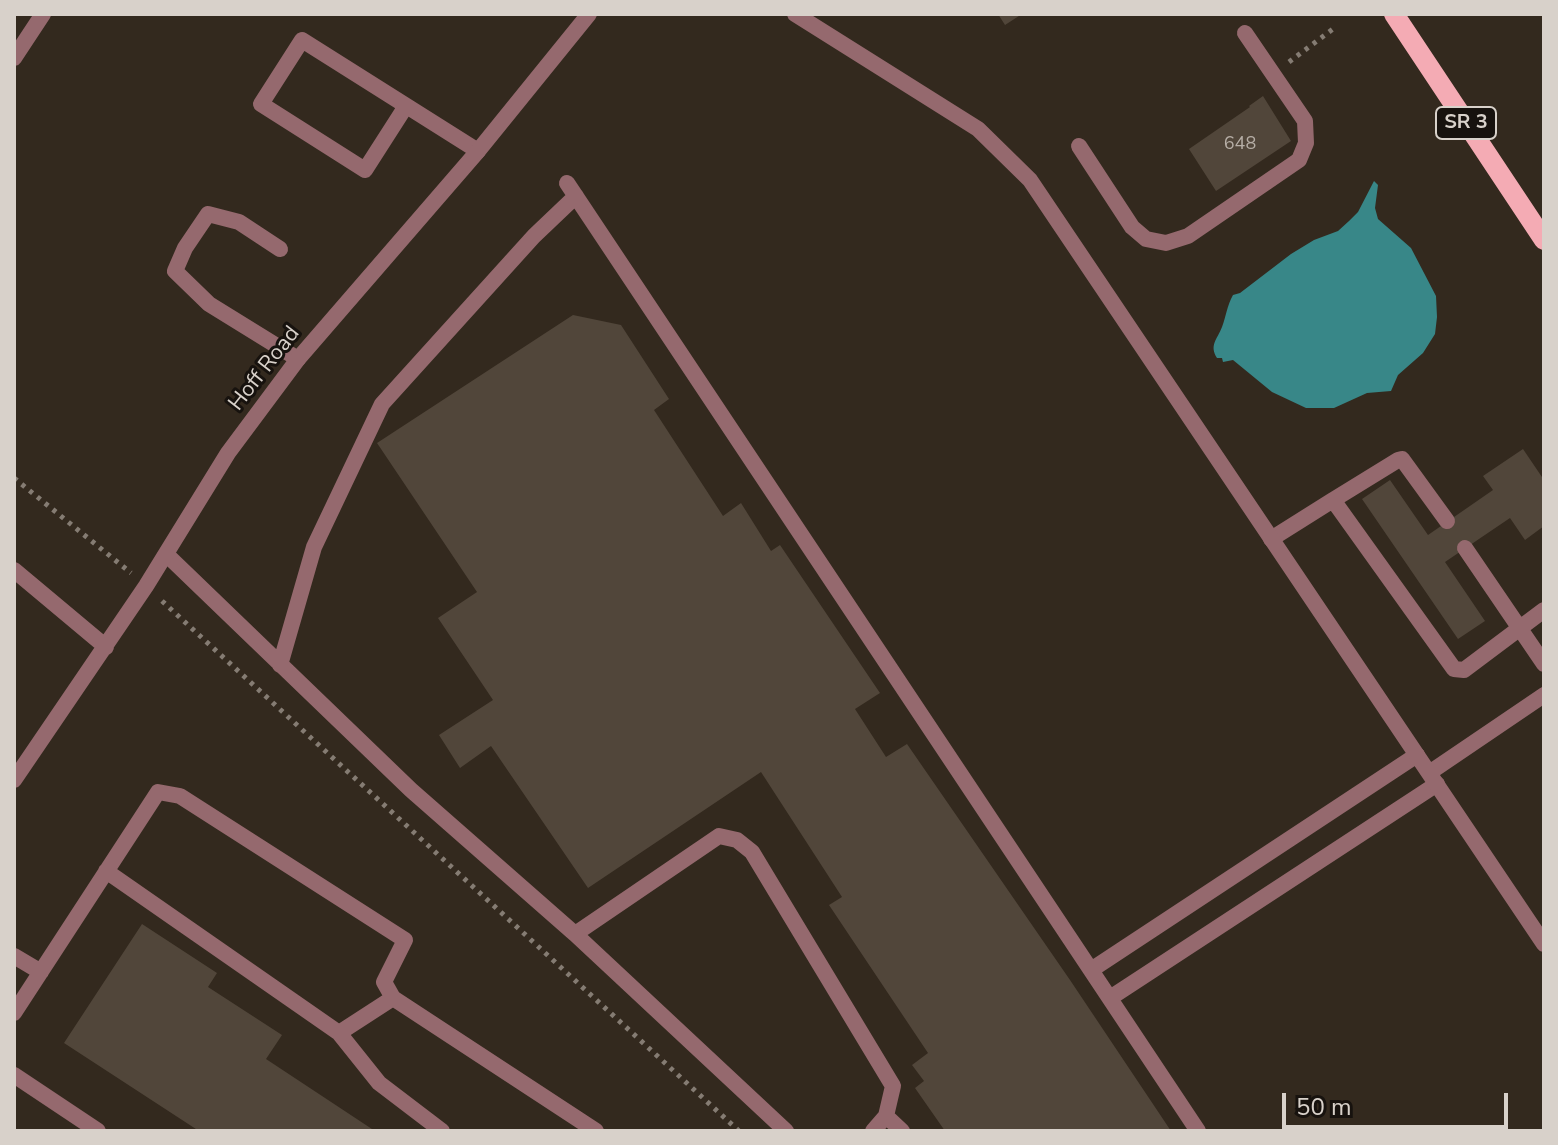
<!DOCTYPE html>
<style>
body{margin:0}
#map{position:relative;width:1558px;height:1145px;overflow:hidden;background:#33291e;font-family:"Nunito Sans",sans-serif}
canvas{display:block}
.frame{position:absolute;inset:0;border:16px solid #d8d1ca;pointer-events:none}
.scale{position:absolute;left:1282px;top:1093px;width:226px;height:36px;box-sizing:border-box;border:4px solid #d8d1ca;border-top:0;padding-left:10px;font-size:24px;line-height:28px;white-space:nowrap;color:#d8d1ca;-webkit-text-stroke:6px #17120e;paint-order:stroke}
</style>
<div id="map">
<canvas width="1558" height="1145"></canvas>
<div class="frame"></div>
<div class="scale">50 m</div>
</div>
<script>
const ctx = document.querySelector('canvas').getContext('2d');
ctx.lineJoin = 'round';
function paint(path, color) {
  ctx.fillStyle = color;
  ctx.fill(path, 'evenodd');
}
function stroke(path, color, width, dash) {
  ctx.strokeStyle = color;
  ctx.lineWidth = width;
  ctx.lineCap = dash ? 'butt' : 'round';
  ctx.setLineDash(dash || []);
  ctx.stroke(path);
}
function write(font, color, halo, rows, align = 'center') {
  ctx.font = font + ' "Nunito Sans",sans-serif';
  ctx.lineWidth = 6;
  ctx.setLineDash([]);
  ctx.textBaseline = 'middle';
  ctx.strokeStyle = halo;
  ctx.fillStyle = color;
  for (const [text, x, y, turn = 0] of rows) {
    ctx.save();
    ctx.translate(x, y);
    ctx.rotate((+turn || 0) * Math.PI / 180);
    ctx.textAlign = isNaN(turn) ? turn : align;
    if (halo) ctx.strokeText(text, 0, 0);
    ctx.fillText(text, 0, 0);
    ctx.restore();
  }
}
const water = new Path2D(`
 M1374,181L1378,185L1375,208L1378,219L1411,248L1436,296L1437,317L1435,334L1423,353L1398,375L1391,391L1367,393L1334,408H1306L1272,392L1233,360L1223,362L1222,358H1217C1209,345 1217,340 1222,327C1226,316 1227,306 1233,295L1240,293L1291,254L1314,240L1338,231L1349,221L1358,212Z`);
const building = new Path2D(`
 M998,14H1022L1005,25Z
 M1263,96L1291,141L1216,191L1189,149L1250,107L1249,106Z
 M573,315L621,325L669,399L654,410L723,516L741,503L771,551L780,545L880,693L855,709L886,757L907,744L1070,980L1171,1131H945L915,1088L924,1081L912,1065L928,1053L829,905L842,897L761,772L588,888L491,746L460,768L439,735L493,700L438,618L477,592L377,443Z
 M1523,449L1544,480V526L1525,540L1510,518L1445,562L1485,621L1458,639L1362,499L1390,480L1428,535L1493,490L1483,476Z
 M142,924L217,973L208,987L282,1035L266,1059L375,1131H199L64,1043Z`);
const path = new Path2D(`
 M1289,62L1333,29
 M14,478L131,573
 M162,601L739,1131`);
const service = new Path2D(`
 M406,106L365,170L261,104L302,40L478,151
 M1079,146L1132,227L1146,239L1166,243L1188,236L1299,160L1306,143L1305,121L1245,33
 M567,183L1198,1131
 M280,249L239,222L208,214L185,248L175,271L209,304L298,359
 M1333,500L1398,460L1402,459L1447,521
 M1271,539L1333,500L1454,669L1464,670L1544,610
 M1465,548L1544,664
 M167,555L411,790L575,934L786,1131
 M280,665L314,547L382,404L534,236L576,196
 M106,871L339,1033L379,1083L442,1131
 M575,934L719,836L737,840L752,852L893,1086L886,1116L873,1131
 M14,956L41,972
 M1091,970L1417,755
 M1110,998L1437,784
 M14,1013L158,792L180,796L405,940L384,982L393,998L596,1131
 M339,1033L393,998
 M14,1075L98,1131
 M886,1116L902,1131`);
const minor = new Path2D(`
 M795,14L978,129L1030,180L1544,944
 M14,58L43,14
 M14,570L106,647
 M1429,773L1544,695
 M14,780L146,586L228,453L298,359L478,151L589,14`);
const primary = new Path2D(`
 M1394,14L1544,240`);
const numberNames = [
 ["648",1240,145]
];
const shields = [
 [1466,123,60]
];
const shieldNames = [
 ["SR 3",1466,123]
];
const streetNames = [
 ["Hoff Road",265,369,-52]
];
paint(water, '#388788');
paint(building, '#51463a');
stroke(path, '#857c73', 5, [4, 6]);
stroke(service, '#95696e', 16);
stroke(minor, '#95696e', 16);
stroke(primary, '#f4abb4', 20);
write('18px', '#b6aea6', null, numberNames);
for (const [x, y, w] of shields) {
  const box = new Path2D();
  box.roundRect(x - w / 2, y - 16, w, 32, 6);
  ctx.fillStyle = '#17120e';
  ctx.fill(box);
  stroke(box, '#d8d1ca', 2);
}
write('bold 20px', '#d8d1ca', null, shieldNames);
write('22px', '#d8d1ca', '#17120e', streetNames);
</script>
